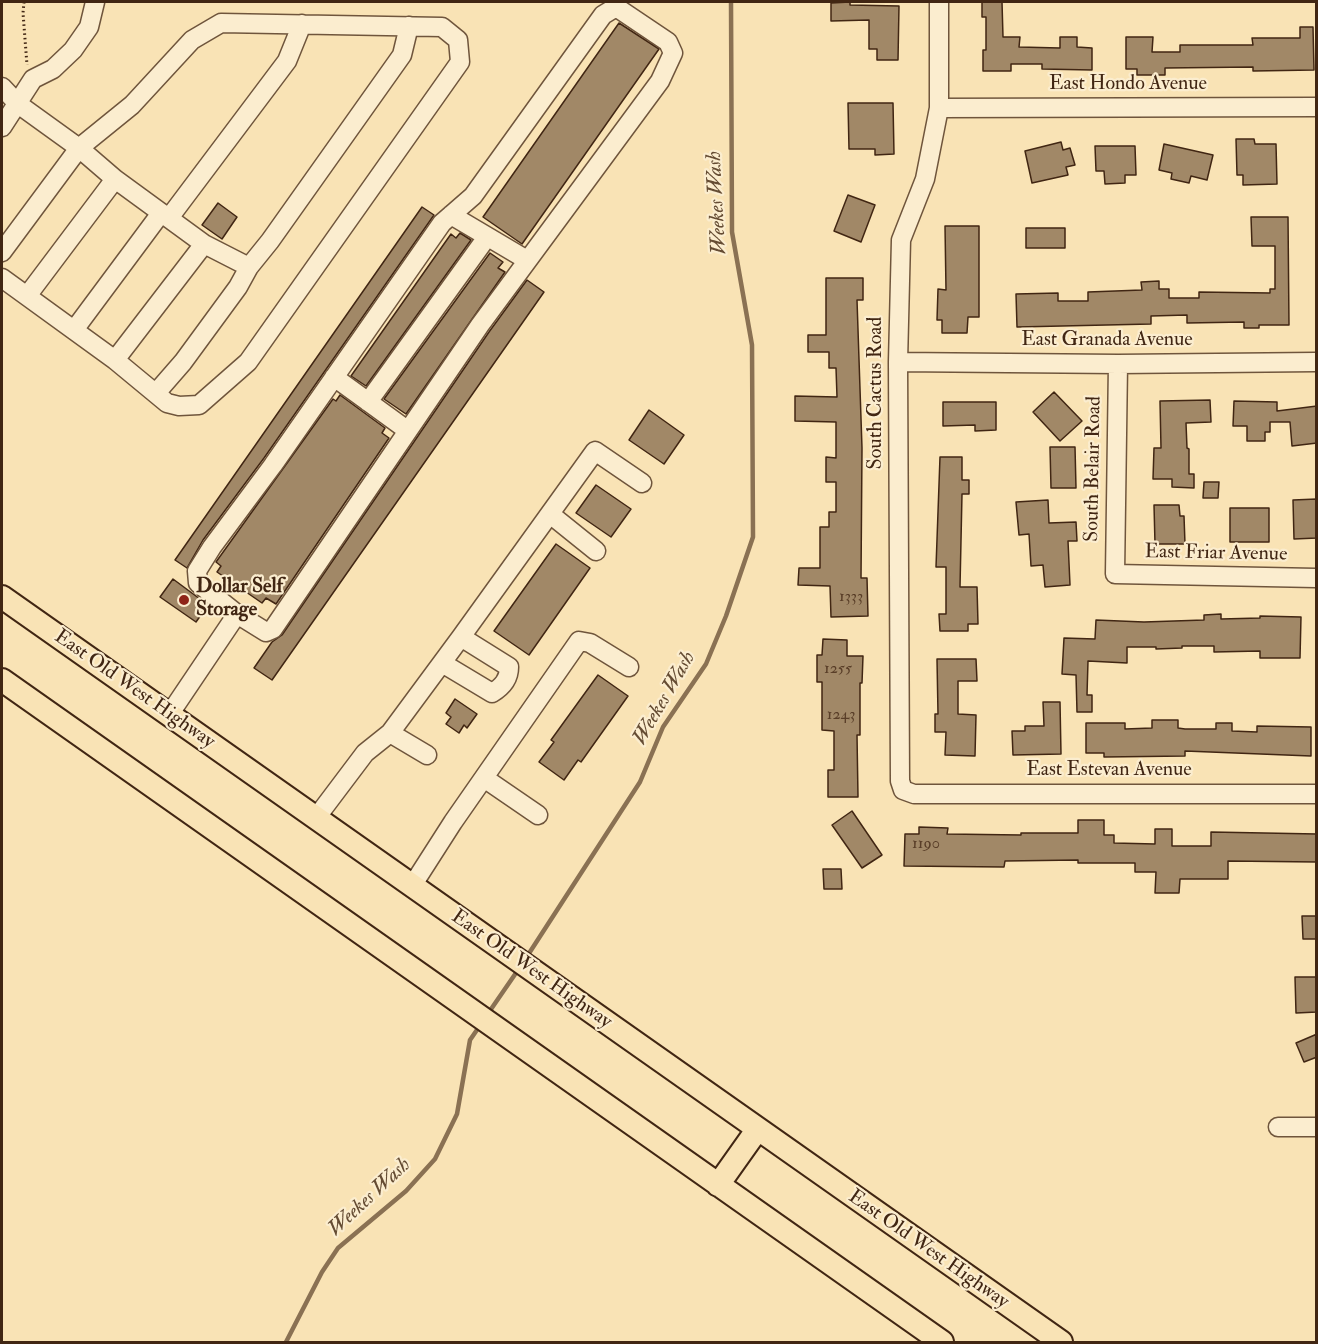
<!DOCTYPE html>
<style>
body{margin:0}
#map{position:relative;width:1318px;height:1344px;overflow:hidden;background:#f9e3b5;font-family:"IM FELL Double Pica",serif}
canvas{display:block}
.frame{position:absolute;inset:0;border:3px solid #412613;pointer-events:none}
</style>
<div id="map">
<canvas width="1318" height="1344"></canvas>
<div class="frame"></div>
</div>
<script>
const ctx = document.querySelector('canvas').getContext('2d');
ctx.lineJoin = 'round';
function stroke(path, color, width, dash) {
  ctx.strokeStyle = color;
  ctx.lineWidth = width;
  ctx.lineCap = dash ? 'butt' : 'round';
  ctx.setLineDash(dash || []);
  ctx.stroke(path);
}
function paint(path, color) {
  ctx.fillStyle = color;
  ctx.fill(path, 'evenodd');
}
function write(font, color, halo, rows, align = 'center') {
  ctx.font = font + ' "IM FELL Double Pica",serif';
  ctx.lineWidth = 4.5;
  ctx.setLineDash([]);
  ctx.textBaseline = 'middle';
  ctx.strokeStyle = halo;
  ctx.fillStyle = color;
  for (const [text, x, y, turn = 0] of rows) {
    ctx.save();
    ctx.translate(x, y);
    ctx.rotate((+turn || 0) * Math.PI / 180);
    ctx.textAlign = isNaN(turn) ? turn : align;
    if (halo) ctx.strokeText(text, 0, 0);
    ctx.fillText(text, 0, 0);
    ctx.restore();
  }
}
const stream = new Path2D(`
 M526,958L640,782L663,727L706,664L726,616L753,537L752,345L732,232L731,2
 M487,1015L518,970
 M286,1342L322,1272L338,1248L406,1191L435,1159L457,1114L470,1040L481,1024`);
const building = new Path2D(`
 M850,2V5L899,6L898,60H877V49H869V20L831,21V3Z
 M982,2H1002L1003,37H1020L1019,47L1060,48V37H1077V47L1092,48V70L1042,69V64H1011V71H983V50H986V17H982Z
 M619,23L659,49L522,244L483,217Z
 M1300,27H1313L1314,70L1253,71V67L1165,68V75H1137V69H1126V37H1153L1152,52H1180V45H1253L1252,38H1300Z
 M848,103H893L894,154L875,155V149H849Z
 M1236,139H1254L1255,144H1276L1277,184L1243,185V175H1237Z
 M1061,142L1063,150L1070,148L1075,165L1066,167L1068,175L1032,183L1025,151Z
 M1164,144L1213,155L1207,180L1191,176L1189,183L1171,179L1172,173L1159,170Z
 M1095,146H1135L1136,175H1125V183L1105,184L1104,171H1096Z
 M848,195L875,205L861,242L834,231Z
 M218,203L237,217L222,239L202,225Z
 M422,207L434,215L264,458L203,540L187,568L175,560Z
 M1251,217H1288L1289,325H1259V328H1244V322L1187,323V315L1151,316V324L1017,327L1016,294L1058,293V301H1088V292L1142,290L1141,282L1159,281V289H1169V298H1199V292L1270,293V289H1275V246H1252Z
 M945,226H979V317H968L967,333H942V320H937L938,289L946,290Z
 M1026,228H1065V248H1026Z
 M460,233L471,240L366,386L351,376L451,234L456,238Z
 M490,253L503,262L498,268L505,272L406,414L384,399Z
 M826,278H863V300H857L862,448L861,578H867L868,616L831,617L830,586L798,585L799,568H820V527H829V512H836V482H826V457L836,458V422L795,421V396L837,397L836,368H829V352H808V335H826Z
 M527,280L544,292L272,680L254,668L272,642L282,635L489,332Z
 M1054,392L1082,421L1060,441L1033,412Z
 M340,395L385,428L382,433L389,438L276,604L266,598L262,603L217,572L221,566L216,562L333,399L336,401Z
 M1210,400L1211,422L1186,423L1187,448L1189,449V474H1194V488L1172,487V479H1153L1154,448H1161L1160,401Z
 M1234,401L1277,402V411L1317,406V443L1292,446L1290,422H1270V432H1265V441H1247V426H1233Z
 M943,402H996V430L975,431V425L943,426Z
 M649,410L684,435L664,464L629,440Z
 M1050,447H1075L1076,488H1051Z
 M940,457H962V480H969V494H962L960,587H977L978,624H968V631H940L939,614H946V567H936Z
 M1204,482H1219L1218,498H1203Z
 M596,485L631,509L611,537L576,513Z
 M1317,499V538L1294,539L1293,500Z
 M1048,500L1049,523L1076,522L1077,541H1068L1070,585L1045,587L1043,565L1031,566L1029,534L1019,535L1016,502Z
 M1154,505H1179L1180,516H1184L1185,544H1155Z
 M1230,508H1269V542H1230Z
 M556,544L590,568L529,655L494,631Z
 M173,579L208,605L196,622L160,597Z
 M1221,614V619L1260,618V616L1301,617L1300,658H1260V651L1214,652V646H1182V648L1156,649V647H1127V663L1088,661L1087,695H1092V712H1077L1076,675L1062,674L1064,638L1095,639L1096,620L1144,622L1204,620V615Z
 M823,639L847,640V656H863L862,683H860V735H857L858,797H828V770H834V731L822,730V682H817V655H822Z
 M937,659H976L977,681H958V714L976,715L975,756L945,755L946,732H935V714H938Z
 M598,675L628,696L581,762L578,760L564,780L539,762L554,742L551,740Z
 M455,699L477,714L467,728L464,725L459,733L446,724L451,717L446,713Z
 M1043,702H1060L1061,754L1013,755L1012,731H1025V726H1044Z
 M1152,720H1178V728L1185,729H1216V723H1232V731L1257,732V726L1311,727V756L1185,751V756L1104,757V753H1086V723H1125V729L1152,728Z
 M852,811L882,855L862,868L832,825Z
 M1078,820H1104V835H1114V843L1155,844V829H1172V846H1211V832L1317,834V862L1228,861V879H1180L1179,893H1155L1156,872H1135V863H1078V860L1005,861L1004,867L904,866L905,834H919V827L948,828L947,834L1021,835V833H1078Z
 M823,869H841L842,889H824Z
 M1302,916H1317V939H1303Z
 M1295,977H1317V1012L1296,1013Z
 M1317,1034V1057L1304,1062L1296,1043Z`);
const path = new Path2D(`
 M24,2L23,13L27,65`);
const minor = new Path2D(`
 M939,2V108L925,179L901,240L898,362L900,781L903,790L914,794H1316
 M616,7L668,42L673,53L660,81L480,325L273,629L266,632L237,614L198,583L197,571L212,547L273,465L442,223L473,196L603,15Z
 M2,87L18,104L79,148L115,179L204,244L249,267
 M939,108L1316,107
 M2,127L33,79L53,69L73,50L89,27L95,2
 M451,215L527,260
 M169,218L287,61L302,24
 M2,252L79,148L132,105L192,40L221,23L442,27L458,40L460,62L248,362L199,405L179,406L167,403L115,360L2,278
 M27,296L115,179
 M74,330L161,213
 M115,360L204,244
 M898,362L1118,364L1316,362
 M1118,364L1115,574L1316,578
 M334,377L407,430
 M156,393L183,362L238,287L249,267L270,241L402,55L409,26
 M368,402L487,237
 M550,514L596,551
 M442,663L492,693C502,687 509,680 509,667L461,637
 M169,715L237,614
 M390,733L427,755
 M484,778L538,815
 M316,818L365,753L390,733L461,637L595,451L642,483
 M412,886L453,822L579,641L590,643L629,667
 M1278,1127H1316`);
const major = new Path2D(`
 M2,597L1061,1342
 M2,680L942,1342
 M718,1185L757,1130`);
const markers = [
 [184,600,6,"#8f2418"]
];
const numberNames = [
 ["1333",851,598],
 ["1255",838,670],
 ["1243",841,716],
 ["1190",926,845]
];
const streetNames = [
 ["East Hondo Avenue",1128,85],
 ["East Granada Avenue",1107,341],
 ["South Cactus Road",877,393,-90],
 ["South Belair Road",1094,469,-89],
 ["East Friar Avenue",1216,554,1],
 ["East Old West Highway",134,690,35],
 ["East Estevan Avenue",1109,771],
 ["East Old West Highway",531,970,35],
 ["East Old West Highway",928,1250,35]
];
const poiNames = [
 ["Dollar Self",196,588],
 ["Storage",196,611]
];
const waterNames = [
 ["Weekes Wash",718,203,-93],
 ["Weekes Wash",665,699,-60],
 ["Weekes Wash",370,1198,-43]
];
stroke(stream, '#8a7153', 4.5);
paint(building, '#a18867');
stroke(building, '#412613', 1.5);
stroke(minor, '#6f553c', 21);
stroke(major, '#412613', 26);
stroke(path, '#412613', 3, [1.5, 3]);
stroke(minor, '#fbedcf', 18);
stroke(major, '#f9e3b5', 22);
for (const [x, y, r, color] of markers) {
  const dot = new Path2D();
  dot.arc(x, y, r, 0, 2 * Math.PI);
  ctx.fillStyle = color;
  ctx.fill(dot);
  stroke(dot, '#fbedcf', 2);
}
write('16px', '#593e28', null, numberNames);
write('20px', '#412613', '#fbedcf', streetNames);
write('bold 20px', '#412613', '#fbedcf', poiNames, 'left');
write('italic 21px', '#654c33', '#fbedcf', waterNames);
</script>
